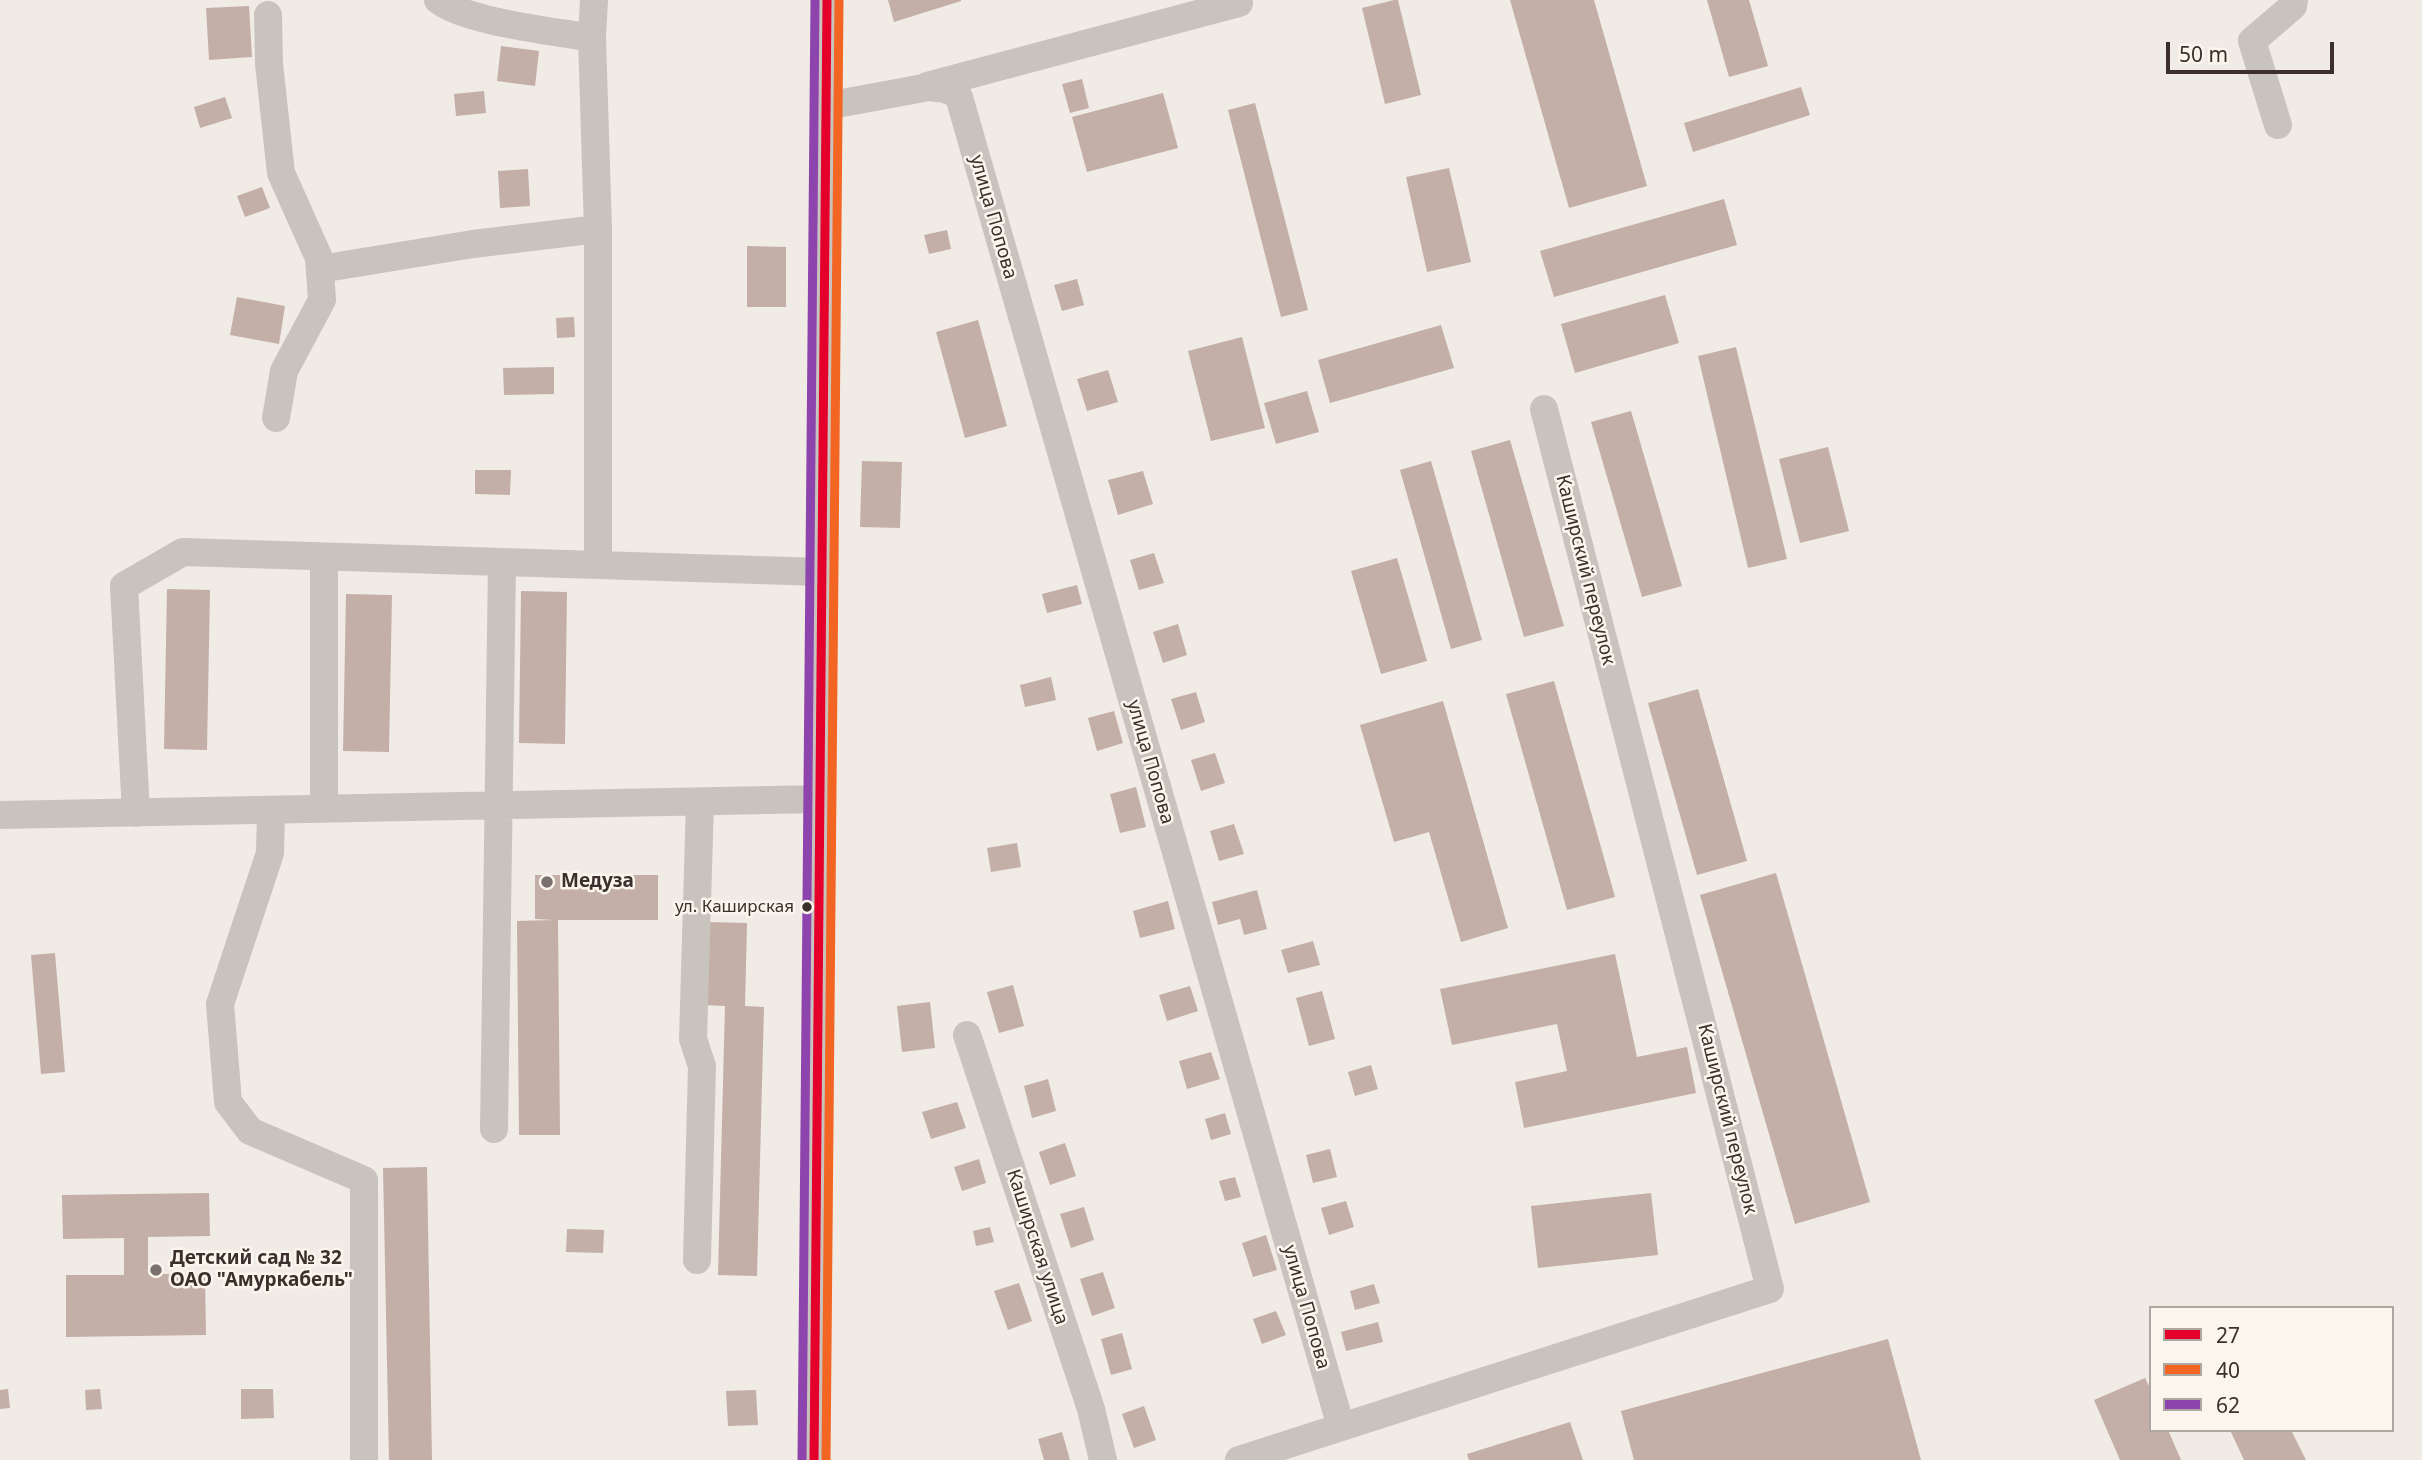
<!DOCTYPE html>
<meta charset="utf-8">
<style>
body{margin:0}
#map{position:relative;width:2422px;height:1460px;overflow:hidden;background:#f0ebe5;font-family:"Noto Sans",sans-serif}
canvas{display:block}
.legend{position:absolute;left:2149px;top:1306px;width:245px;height:126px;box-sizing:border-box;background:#fbf5ee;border:2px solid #aea6a0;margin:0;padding:9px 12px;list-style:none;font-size:21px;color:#3b302b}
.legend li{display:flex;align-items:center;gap:14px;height:35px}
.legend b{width:35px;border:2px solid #aea6a0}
.scale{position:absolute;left:2166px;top:42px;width:168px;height:32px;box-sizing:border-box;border:4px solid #3b302b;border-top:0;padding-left:9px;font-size:21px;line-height:24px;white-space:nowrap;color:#3b302b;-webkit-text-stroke:5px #fbf5ee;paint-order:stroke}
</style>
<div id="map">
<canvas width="2422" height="1460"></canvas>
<ul class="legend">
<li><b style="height:9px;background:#e4002b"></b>27</li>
<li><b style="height:9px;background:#f26522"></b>40</li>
<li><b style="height:9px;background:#8e44ad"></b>62</li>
</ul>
<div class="scale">50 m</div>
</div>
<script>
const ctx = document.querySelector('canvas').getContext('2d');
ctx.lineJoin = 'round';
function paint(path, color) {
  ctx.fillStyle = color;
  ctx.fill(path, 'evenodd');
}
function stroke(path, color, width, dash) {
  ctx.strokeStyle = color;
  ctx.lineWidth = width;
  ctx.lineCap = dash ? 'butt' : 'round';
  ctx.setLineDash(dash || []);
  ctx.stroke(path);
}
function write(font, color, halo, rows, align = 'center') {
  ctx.font = font + ' "Noto Sans",sans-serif';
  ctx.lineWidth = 5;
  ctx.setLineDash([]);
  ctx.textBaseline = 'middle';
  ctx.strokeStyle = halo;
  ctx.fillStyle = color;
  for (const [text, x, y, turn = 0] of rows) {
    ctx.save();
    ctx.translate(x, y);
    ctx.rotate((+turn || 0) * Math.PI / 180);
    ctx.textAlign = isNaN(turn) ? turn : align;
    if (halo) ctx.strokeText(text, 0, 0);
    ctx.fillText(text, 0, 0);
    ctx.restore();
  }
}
const building = new Path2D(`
 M888,0H961V1L894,22Z
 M1394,0H1398L1421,95L1385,104L1362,8Z
 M1510,0H1594L1647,186L1569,208Z
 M1707,0H1749L1768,66L1729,77Z
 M249,6L252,57L209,60L206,8Z
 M501,46L539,51L535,86L497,81Z
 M1082,79L1089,108L1070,113L1062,84Z
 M1801,87L1810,115L1693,152L1684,123Z
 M484,91L486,113L456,116L454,94Z
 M1163,93L1178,148L1087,172L1072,117Z
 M225,97L232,118L200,128L194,107Z
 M1255,103L1308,310L1281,317L1228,110Z
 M1449,168L1471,262L1427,272L1406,177Z
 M528,169L530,206L500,208L498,171Z
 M262,187L270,208L245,217L237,196Z
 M1724,199L1737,245L1554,297L1540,251Z
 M947,230L951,249L929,254L924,235Z
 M747,246L786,247V307H747Z
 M1077,279L1084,305L1062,311L1054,285Z
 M1665,295L1679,343L1575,373L1561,324Z
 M237,297L285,306L279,344L230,335Z
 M574,317L575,337L557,338L556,318Z
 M978,320L1007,426L965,438L936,332Z
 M1441,325L1454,368L1330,403L1318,360Z
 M1242,337L1265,428L1211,441L1188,351Z
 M1736,347L1787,559L1748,568L1698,356Z
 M554,367V394L504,395L503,368Z
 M1108,370L1118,402L1087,411L1077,379Z
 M1307,391L1319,432L1276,444L1264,403Z
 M1631,411L1682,586L1642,597L1591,422Z
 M1510,440L1564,626L1524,637L1471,451Z
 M1828,447L1849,531L1800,543L1779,459Z
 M862,461L902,462L900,528L860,527Z
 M1431,461L1482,640L1451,649L1400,470Z
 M475,470H511L510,495L475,494Z
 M1143,471L1153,504L1118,515L1108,480Z
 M1154,553L1164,583L1139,590L1130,560Z
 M1397,558L1427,661L1381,674L1351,571Z
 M1077,585L1082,604L1047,613L1042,594Z
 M167,589L210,590L207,750L164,749Z
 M521,591L567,592L565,744L519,743Z
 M346,594L392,595L389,752L343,751Z
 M1178,624L1187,655L1163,663L1153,632Z
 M1051,677L1056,700L1025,707L1020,685Z
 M1554,681L1615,897L1567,910L1506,694Z
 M1698,689L1747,861L1697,875L1648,703Z
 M1196,692L1205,722L1181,730L1171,699Z
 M1443,701L1508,928L1461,942L1429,832L1394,842L1360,725Z
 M1114,711L1123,743L1097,751L1088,718Z
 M1215,753L1225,783L1201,791L1191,760Z
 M1136,787L1146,827L1120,833L1110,794Z
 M1234,824L1244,854L1219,861L1210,831Z
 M1017,843L1021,867L991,872L987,848Z
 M1776,873L1870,1202L1795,1224L1700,895Z
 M535,875H658V920H558L560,1135H519L517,921L553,920L535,919Z
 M1257,890L1267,929L1244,935L1240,919L1218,925L1212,902Z
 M1168,901L1175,929L1140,938L1133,911Z
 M707,922L747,923L745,1006L764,1007L757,1276L718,1275L725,1006L704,1005Z
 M1313,941L1320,965L1288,973L1281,950Z
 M55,953L65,1072L41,1074L31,955Z
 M1615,954L1637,1057L1687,1047L1696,1093L1524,1128L1515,1082L1567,1071L1557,1024L1452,1045L1440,989Z
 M1013,985L1024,1026L999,1033L987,992Z
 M1190,986L1198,1011L1167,1021L1159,995Z
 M1322,991L1335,1039L1309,1046L1296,998Z
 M930,1002L935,1048L902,1052L897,1006Z
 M1211,1052L1220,1079L1187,1089L1179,1061Z
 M1371,1065L1378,1089L1355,1096L1348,1072Z
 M1048,1079L1056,1111L1032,1118L1024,1086Z
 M957,1102L966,1128L931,1139L922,1112Z
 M1225,1113L1231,1134L1211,1140L1205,1119Z
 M1065,1143L1076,1176L1050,1185L1039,1152Z
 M1330,1149L1337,1177L1313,1183L1306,1155Z
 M979,1159L986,1183L962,1191L954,1167Z
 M427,1167L432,1460H389L383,1168Z
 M1235,1177L1241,1197L1225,1201L1219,1181Z
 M209,1193L210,1236L148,1237V1274H205L206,1335L66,1337V1275H124V1238L63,1239L62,1195Z
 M1651,1193L1658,1255L1538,1268L1531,1206Z
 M1346,1201L1354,1227L1329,1235L1321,1208Z
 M1084,1207L1094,1240L1071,1248L1060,1214Z
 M990,1227L994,1242L976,1246L973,1231Z
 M567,1229L604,1230L603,1253L566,1252Z
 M1266,1235L1277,1270L1253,1277L1242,1243Z
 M1103,1272L1115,1308L1092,1316L1080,1279Z
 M1019,1283L1032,1321L1008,1330L994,1291Z
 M1374,1284L1380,1303L1355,1310L1350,1291Z
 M1276,1311L1286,1335L1262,1344L1253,1319Z
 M1378,1322L1383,1342L1346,1351L1341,1332Z
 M1122,1333L1132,1369L1111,1375L1101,1339Z
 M1888,1339L1921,1460H1634L1621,1411Z
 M2145,1378L2151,1390V1430H2168L2181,1460H2120L2094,1400Z
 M8,1389L10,1408L0,1409V1390Z
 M100,1389L102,1409L86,1410L85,1390Z
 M241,1389H273L274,1418L241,1419Z
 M756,1390L758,1425L728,1426L726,1391Z
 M1144,1406L1156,1440L1134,1448L1122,1414Z
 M1570,1422L1583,1460H1469L1467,1454Z
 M2230,1430H2291L2306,1460H2244Z
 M1062,1432L1070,1460H1044L1038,1439Z`);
const minor = new Path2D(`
 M438,0C466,22 554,31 592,38
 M594,0L592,38L598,229V565
 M268,15L269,64L281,173L319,258L322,300L284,371L276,418
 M927,86L1239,3
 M826,106L929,87C941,88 950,89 959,97L1341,1427
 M2278,125L2252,41L2293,6L2294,0
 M320,269L473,244L598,229
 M324,809V557
 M271,810L270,853L220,1004L228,1102L250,1131L364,1180V1460
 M136,813L124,586L183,552L822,572
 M0,815L820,799
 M967,1035L1091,1409L1103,1460
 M494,1129L502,562
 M697,1260L702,1066L693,1039L700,802
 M814,1460L827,0
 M1239,1460L1770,1289L1544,409`);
const bus1 = new Path2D(`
 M814,1460L827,0`);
const bus2 = new Path2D(`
 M826,1460L839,0`);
const bus3 = new Path2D(`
 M802,1460L815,0`);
const markers = [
 [547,882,7,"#7a716c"],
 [807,907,6,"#3b302b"],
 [156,1270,7,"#7a716c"]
];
const busNames = [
 ["ул. Каширская",794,907]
];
const streetNames = [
 ["улица Попова",993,217,74],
 ["Каширский переулок",1585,570,76],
 ["улица Попова",1150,762,74],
 ["Каширский переулок",1727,1119,76],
 ["Каширская улица",1037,1247,72],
 ["улица Попова",1306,1307,74]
];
const poiNames = [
 ["Медуза",561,882],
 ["Детский сад № 32",170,1259],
 ["ОАО \"Амуркабель\"",170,1281]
];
paint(building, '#c3afa7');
stroke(minor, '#c9c3be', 28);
stroke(bus1, '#e4002b', 9);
stroke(bus2, '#f26522', 9);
stroke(bus3, '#8e44ad', 9);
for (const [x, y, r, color] of markers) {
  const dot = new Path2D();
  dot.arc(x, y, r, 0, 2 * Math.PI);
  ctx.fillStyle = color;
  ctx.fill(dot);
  stroke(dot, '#fbf5ee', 2.5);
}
write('17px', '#3b302b', '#fbf5ee', busNames, 'right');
write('19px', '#3b302b', '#fbf5ee', streetNames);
write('bold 19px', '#3b302b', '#fbf5ee', poiNames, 'left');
</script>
